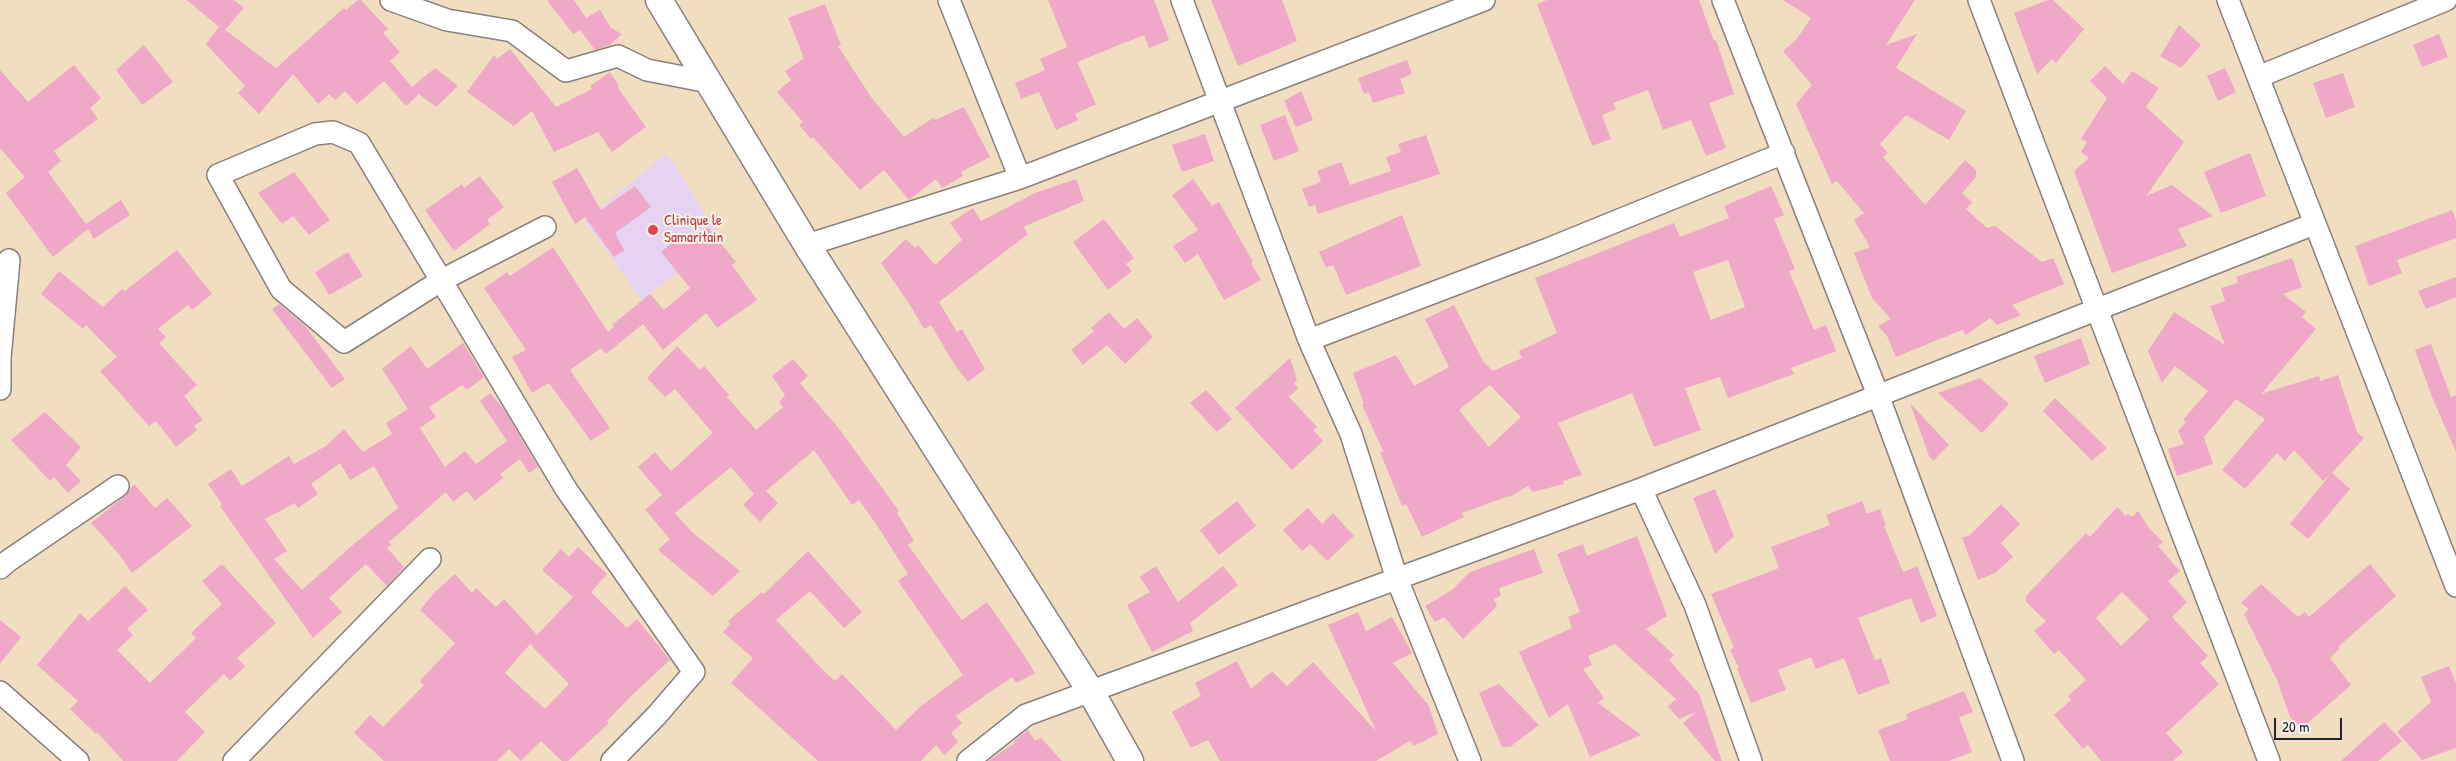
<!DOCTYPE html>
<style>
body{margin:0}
#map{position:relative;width:2456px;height:761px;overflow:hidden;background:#f1dec0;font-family:"Patrick Hand",sans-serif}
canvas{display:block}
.scale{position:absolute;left:2274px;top:718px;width:68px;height:22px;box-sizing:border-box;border:2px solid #22223b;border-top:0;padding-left:6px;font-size:15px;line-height:18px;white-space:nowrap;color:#22223b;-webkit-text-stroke:4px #f7f3e8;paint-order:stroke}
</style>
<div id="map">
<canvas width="2456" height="761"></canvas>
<div class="scale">20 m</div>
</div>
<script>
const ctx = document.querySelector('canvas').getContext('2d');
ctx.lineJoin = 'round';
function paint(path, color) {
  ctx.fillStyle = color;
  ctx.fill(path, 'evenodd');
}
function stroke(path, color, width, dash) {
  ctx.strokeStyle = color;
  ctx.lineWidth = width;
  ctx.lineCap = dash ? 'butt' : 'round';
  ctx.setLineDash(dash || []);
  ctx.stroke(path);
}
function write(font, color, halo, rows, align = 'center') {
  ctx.font = font + ' "Patrick Hand",sans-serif';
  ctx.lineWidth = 4;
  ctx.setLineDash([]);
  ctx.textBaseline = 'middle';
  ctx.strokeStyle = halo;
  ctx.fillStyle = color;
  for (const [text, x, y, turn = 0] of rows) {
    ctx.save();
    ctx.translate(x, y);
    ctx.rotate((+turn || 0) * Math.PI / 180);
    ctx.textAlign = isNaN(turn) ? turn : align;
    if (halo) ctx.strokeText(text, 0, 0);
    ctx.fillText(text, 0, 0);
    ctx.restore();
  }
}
const built = new Path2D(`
 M667,153L721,239L642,300L585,221Z`);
const building = new Path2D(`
 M187,0H234L244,8L225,30L276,68L344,8L346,10L358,0H361L388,29L383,33L400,52L390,61L412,87L435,68L458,86L436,107L419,94L406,106L384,81L357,104L345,91L335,100L329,94L318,104L293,74L259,114L238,93L245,86L206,44L219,27Z
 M547,0H574L586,18L600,10L611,28L622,34L610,45L595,50L580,30L573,34Z
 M1048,0H1154L1169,40L1149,48L1144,35L1077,62L1096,104L1075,114L1078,120L1056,130L1039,92L1021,99L1015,83L1045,70L1040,59L1067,47Z
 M1211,0H1282L1297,41L1238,66Z
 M1547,0H1699L1714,41L1716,40L1734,94L1709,103L1726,148L1706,156L1691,120L1663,130L1648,90L1613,103L1616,109L1602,115L1611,139L1592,146L1537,4Z
 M1783,0H1915L1886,45L1917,34L1896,68L1966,111L1949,140L1906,115L1880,144L1888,153L1883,157L1925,205L1965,160L1976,170V177L1962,193L1972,202L1966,209L1987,228L1995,226L2042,262L2053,258L2064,284L2012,305L2021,315L1997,325L1990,318L1966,335L1962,330L1896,357L1887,336L1878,326L1891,319L1872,298L1854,253L1870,247L1854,220L1864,213L1837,181L1832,184L1796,104L1812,85L1783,51L1796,40L1811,18Z
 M2048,0H2053L2084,29L2056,63L2052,59L2037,74L2014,13Z
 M825,4L841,45L838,46L871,97L904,137L933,118L935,120L964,107L990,157L961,172L963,176L942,188L936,179L909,200L884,170L860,190L813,137L811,139L799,125L803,122L777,92L791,80L785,71L804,58L788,18Z
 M2179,25L2201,45L2181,68L2160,56Z
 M2439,34L2448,57L2422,67L2413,45Z
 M144,45L173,82L142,105L116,70Z
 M510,49L556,107L592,89L590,86L610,72L619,86L618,88L646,127L612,152L598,132L554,152L532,111L514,126L467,92L494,55L497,59Z
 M1407,60L1412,74L1400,79L1405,93L1373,103L1369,92L1364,94L1358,78Z
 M74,65L101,98L90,108L98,119L54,151L61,161L48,172L86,224L121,200L130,215L94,239L88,229L53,257L6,193L25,177L0,148V70L28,102Z
 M2105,66L2123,84L2132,71L2159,88L2146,107L2184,142L2146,196L2172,185L2213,216L2178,229L2187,246L2112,273L2074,171L2089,158L2081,152L2087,142L2081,139L2107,98L2090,81Z
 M2225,68L2236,92L2218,101L2207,76Z
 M2343,73L2355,107L2326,118L2313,83Z
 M1301,91L1313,120L1296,127L1284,101Z
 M1285,115L1299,151L1274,161L1260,125Z
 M1205,134L1214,161L1182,172L1172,145Z
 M1426,135L1440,174L1318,214L1315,205L1309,207L1302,189L1321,182L1317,171L1341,162L1350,185L1391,171L1386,157L1401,152L1398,144Z
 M2250,153L2266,196L2221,213L2204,172Z
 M577,168L601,210L635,186L651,207L615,233L624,250L614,257L585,217L575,224L552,182Z
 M294,172L330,220L309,235L293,216L282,224L258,193Z
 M480,176L504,207L487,220L490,224L454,251L425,210L462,184L464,188Z
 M1076,179L1084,201L1023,227L1028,234L939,302L957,332L962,329L985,369L968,382L954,364L931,325L924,329L910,305L881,263L906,239L915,248L918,245L935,265L962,240L950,223L973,208L981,221L1035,193Z
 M1193,179L1212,206L1219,202L1253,262L1251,263L1261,280L1224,300L1198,254L1185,263L1173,246L1198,230L1172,195Z
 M1771,186L1784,215L1774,219L1795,269L1789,271L1814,330L1826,325L1836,351L1791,368L1794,374L1728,398L1720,377L1685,388L1701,430L1654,447L1632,393L1558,423L1582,475L1563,481L1564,484L1533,492L1528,486L1510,497L1509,496L1462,513L1464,517L1422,537L1406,504L1402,506L1380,452L1383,451L1362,405L1364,404L1353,373L1396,355L1414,386L1449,367L1425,319L1454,305L1483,361L1493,371L1522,358L1519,351L1557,333L1535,278L1674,223L1680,237L1729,218L1724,206ZM1728,260L1745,307L1711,320L1693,272ZM1490,385L1521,417L1489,447L1459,410Z
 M2452,210L2456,220V238L2397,260L2402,273L2369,286L2355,246Z
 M1402,215L1421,266L1346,295L1333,265L1326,268L1319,252Z
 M1104,219L1134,258L1126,264L1132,271L1108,290L1073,242Z
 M708,228L736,262L732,265L757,300L717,328L706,313L663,350L643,324L606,354L601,348L570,370L610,428L591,441L549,383L532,393L512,357L526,350L484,288L507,272L510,276L553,247L608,332L614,327L612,325L650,294L664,310L690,288L661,252L681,236L688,244Z
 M177,250L212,294L192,310L188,305L158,329L166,337L159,343L197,385L184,396L203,420L194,426L197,430L176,447L156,421L149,426L100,371L117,357L86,325L83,329L41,294L59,271L103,307L122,289L125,291Z
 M348,252L363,276L329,295L315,272Z
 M2292,258L2302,287L2283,294L2306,312L2302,317L2316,329L2261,394L2319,376L2320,381L2338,375L2357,432L2364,438L2332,473L2350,489L2308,539L2290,524L2330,475L2323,481L2294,450L2285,461L2277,453L2245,489L2222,470L2265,419L2236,399L2204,437L2213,464L2177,476L2168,449L2184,444L2178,431L2186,422L2183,420L2208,391L2175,366L2162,383L2148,351L2174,312L2225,345L2210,306L2225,301L2221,288L2238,283L2236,277Z
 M2456,277V297L2426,309L2418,291Z
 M279,304L305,326L345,379L332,388L272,309Z
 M1109,312L1124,329L1137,318L1153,337L1125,364L1107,345L1083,365L1071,350L1094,331L1091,328Z
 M2081,338L2090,364L2045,383L2034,356Z
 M463,343L484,377L467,390L462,385L429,407L436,417L420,428L445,467L465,451L476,464L507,441L480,401L490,393L504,409L538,467L529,473L520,459L500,474L503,478L475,501L467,491L453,502L446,492L389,542L391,545L387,548L404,567L387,586L366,564L329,598L342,612L313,638L220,506L222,504L208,484L231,469L242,486L289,456L294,464L326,446L344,429L363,452L392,434L386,423L408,409L382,369L411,346L427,369ZM340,463L350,480L374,466L398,508L355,543L302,590L274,559L287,551L265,519L295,503L298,508L318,494L311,484Z
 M2431,344L2451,397L2456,395V452L2432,397L2415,350Z
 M677,346L700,370L704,366L729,395L727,397L756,430L783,407L779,402L785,395L772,376L793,359L808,376L800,383L840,430L899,511L897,513L914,541L908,545L962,620L987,602L1026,658L1035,673L1016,683L1012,677L956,716L962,723L951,733L958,742L944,755L936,745L921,761H818L731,683L753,658L723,632L730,624L728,621L762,592L764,594L808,551L862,612L844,628L810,591L776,620L823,670L835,681L842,674L896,730L921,706L963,675L898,581L908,574L880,530L859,500L852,505L814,450L766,491L778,503L760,522L743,505L754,494L731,467L675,513L691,531L740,571L713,596L658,550L670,539L645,510L662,495L638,467L655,452L671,471L713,433L675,389L665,397L647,378Z
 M1290,358L1297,380L1294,383L1298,388L1289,397L1317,427L1313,430L1323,441L1292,470L1235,408Z
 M1980,378L2009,404L1982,433L1938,393Z
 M1206,390L1232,419L1217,432L1190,403Z
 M2055,398L2107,448L2092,461L2043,411Z
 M1910,403L1949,445L1933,461L1929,456Z
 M45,412L81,447L66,465L81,481L68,493L54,477L50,481L11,440Z
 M134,484L155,508L167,498L192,526L132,573L119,554L91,523L125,496Z
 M1715,489L1734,536L1715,554L1693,498Z
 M1237,501L1256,526L1219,555L1200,530Z
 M1862,501L1867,514L1880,509L1886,526H1884L1903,572L1917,566L1937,616L1921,623L1911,598L1858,618L1875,660L1881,658L1890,683L1858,695L1844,658L1816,669L1811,657L1778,670L1786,690L1751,703L1737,669L1739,668L1730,650L1734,648L1711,594L1779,568L1771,547L1830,525L1826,515Z
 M2001,504L2020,524L2001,543L2013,557L1995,573L1978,580L1962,538L1970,535Z
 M2117,507L2126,516L2128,514L2132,517L2138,511L2149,528L2163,542L2158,546L2180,571L2168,581L2187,602L2172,617L2208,656L2200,663L2219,684L2166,733L2183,752L2173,761H2101L2088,745L2083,749L2054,715L2071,700L2068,696L2086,680L2059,650L2054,654L2034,631L2046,621L2026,602V596L2086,533L2090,537ZM2122,592L2149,619L2121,646L2096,618Z
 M1308,508L1322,524L1333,513L1354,536L1327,561L1310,544L1302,551L1283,530Z
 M1637,536L1667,616L1646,629L1674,655L1669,660L1699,694L1722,761H1715L1683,723L1696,712L1679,719L1668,706L1676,699L1615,644L1588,656L1592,665L1583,669L1604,698L1598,703L1641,735L1590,757L1568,704L1549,718L1519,652L1572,628L1568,617L1580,612L1557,554L1583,544L1587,556Z
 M578,547L607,574L591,592L627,628L637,619L670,660L632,695L607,721L609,723L568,761H562L541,741L521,761L509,749L497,761H384L354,733L370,715L383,727L424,685L420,681L455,643L420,610L435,592L455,574L472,593L476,588L496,607L504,599L537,635L573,597L542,570L561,549L569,557ZM530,644L569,684L545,709L505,673Z
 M1534,549L1543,573L1499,588L1501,596L1494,599L1497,606L1463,639L1444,617L1435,622L1425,606L1452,590L1470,572Z
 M222,564L276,623L237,658L245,666L230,681L224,674L185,712L205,732L177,761H123L97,732L96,734L70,709L78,701L37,665L80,613L88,621L125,586L148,610L127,629L133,635L117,650L150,683L196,638L191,633L222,604L202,581Z
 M2370,564L2396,596L2338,647L2340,648L2330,658L2351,685L2301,729L2290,717L2277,680L2244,614L2249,609L2241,603L2261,584L2298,617L2305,612L2309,617Z
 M1156,566L1178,602L1223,566L1238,585L1190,623L1193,631L1152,652L1127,605L1150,592L1140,577Z
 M1358,612L1366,631L1392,617L1412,653L1393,663L1429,706L1438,734L1414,746L1410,741L1376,761H1220L1208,740L1191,748L1172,712L1201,696L1195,683L1237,661L1251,689L1272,671L1287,686L1313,662L1376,731L1328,625Z
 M0,620L21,637L0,664Z
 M2449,666L2456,683V748L2422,760L2397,732L2431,702L2421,677Z
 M1499,684L1539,725L1510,747H1502L1479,693Z
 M1964,691L1973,712L1959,717L1972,752L1949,761H1890L1878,730L1908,719L1906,714Z
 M2384,722L2402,741L2378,761H2341Z
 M1028,730L1035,741L1041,738L1062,761H988L1015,743L1014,741Z`);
const minor = new Path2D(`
 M391,0L447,20L512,31L566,71L618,56L647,70L709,82
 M949,0L1020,178
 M1182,0L1309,340L1351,434L1397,579L1470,761
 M1723,0L1878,395L2013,761
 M1979,0L2269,761
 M2228,0L2456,586
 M2258,77L2446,0
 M545,227L442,280L344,342L281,289L218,175L315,134L333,132L359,143L566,489L694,672L657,715L612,761
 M807,245L1020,178L1484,0
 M1309,340L1548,249L1784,153
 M0,389V358L9,260
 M1641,489L1695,605L1751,761
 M0,568L8,561L118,486
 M0,692L78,761
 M234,761L430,559
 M968,761L1026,715L1641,489L2314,224`);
const tertiary = new Path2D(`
 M659,0L807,245L1091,692L1130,761`);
const markers = [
 [653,230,6,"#e0444e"]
];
const healthNames = [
 ["Clinique le",664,221],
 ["Samaritain",664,238]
];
paint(built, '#e5d3f1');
paint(building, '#efa8c8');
stroke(minor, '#8a807e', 24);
stroke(tertiary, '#8a807e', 29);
stroke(minor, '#fff', 21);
stroke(tertiary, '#fff', 26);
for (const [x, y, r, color] of markers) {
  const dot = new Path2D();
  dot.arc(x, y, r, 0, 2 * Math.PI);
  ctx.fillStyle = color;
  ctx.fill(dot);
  stroke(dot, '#f7f3e8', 2);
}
write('15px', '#be3a42', '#f7f3e8', healthNames, 'left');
</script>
